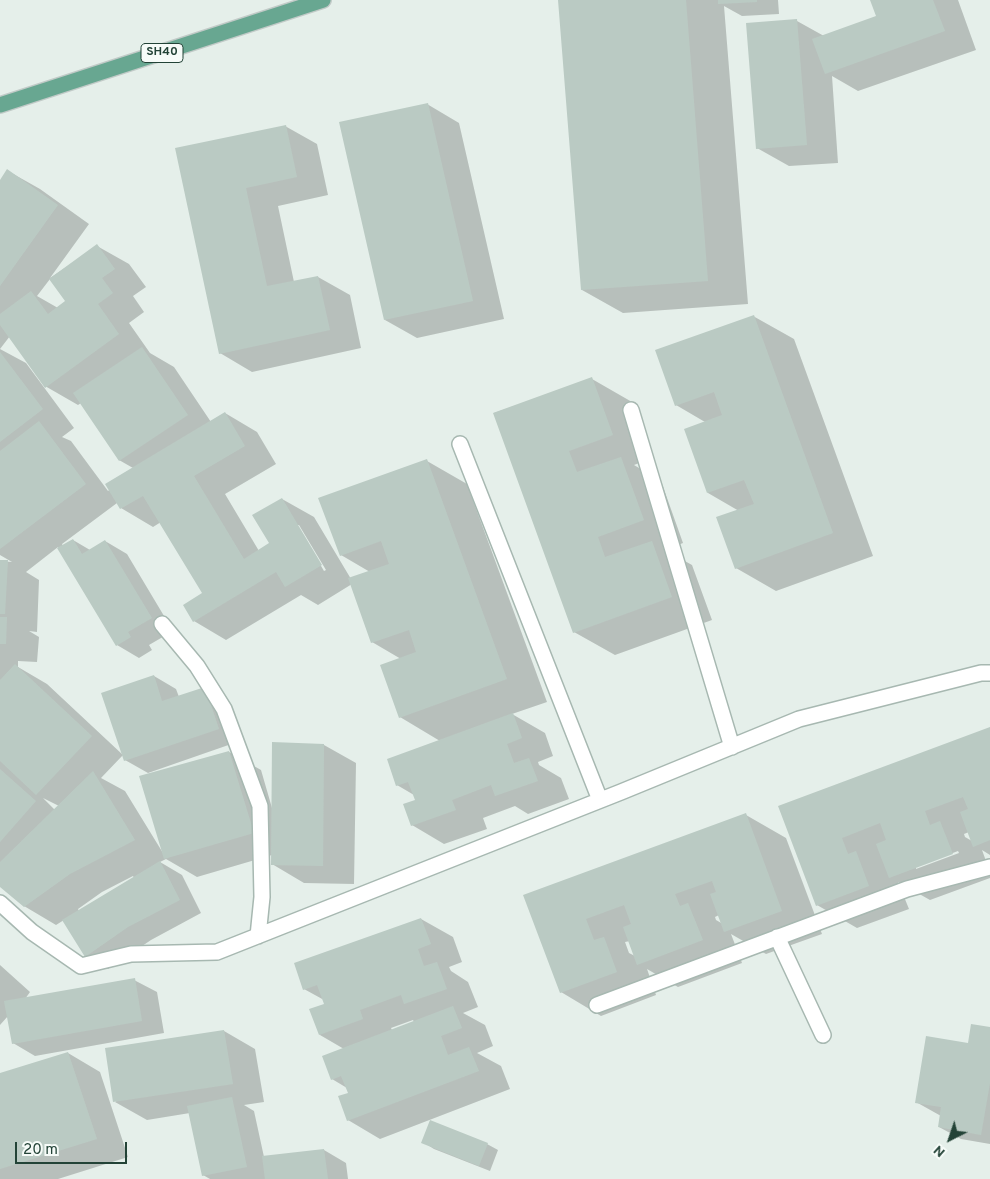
<!DOCTYPE html>
<style>
body{margin:0}
#map{position:relative;width:990px;height:1179px;overflow:hidden;background:#e5efea;font-family:Overpass,sans-serif}
canvas{display:block}
.north{position:absolute;left:925px;top:1114px;width:50px;height:50px;-webkit-text-stroke:4px #f6fbf8;paint-order:stroke;rotate:221deg;font-size:14px;font-weight:700;line-height:20px;text-align:center;color:#234337}
.north::after{content:'';display:block;margin:auto;width:18px;height:22px;background:#234337;clip-path:polygon(50% 0,100% 100%,50% 72%,0 100%)}
.scale{position:absolute;left:15px;top:1142px;width:112px;height:22px;box-sizing:border-box;border:2px solid #234337;border-top:0;padding-left:6px;font-size:15px;line-height:18px;white-space:nowrap;color:#234337;-webkit-text-stroke:4px #f6fbf8;paint-order:stroke}
</style>
<div id="map">
<canvas width="990" height="1179"></canvas>
<div class="north">N</div>
<div class="scale">20 m</div>
</div>
<script>
const ctx = document.querySelector('canvas').getContext('2d');
ctx.lineJoin = 'round';
function paint(path, color) {
  ctx.fillStyle = color;
  ctx.fill(path, 'evenodd');
}
function stroke(path, color, width, dash) {
  ctx.strokeStyle = color;
  ctx.lineWidth = width;
  ctx.lineCap = dash ? 'butt' : 'round';
  ctx.setLineDash(dash || []);
  ctx.stroke(path);
}
function write(font, color, halo, rows, align = 'center') {
  ctx.font = font + ' Overpass,sans-serif';
  ctx.lineWidth = 4;
  ctx.setLineDash([]);
  ctx.textBaseline = 'middle';
  ctx.strokeStyle = halo;
  ctx.fillStyle = color;
  for (const [text, x, y, turn = 0] of rows) {
    ctx.save();
    ctx.translate(x, y);
    ctx.rotate((+turn || 0) * Math.PI / 180);
    ctx.textAlign = isNaN(turn) ? turn : align;
    if (halo) ctx.strokeText(text, 0, 0);
    ctx.fillText(text, 0, 0);
    ctx.restore();
  }
}
const shadow = new Path2D(`
 M560,0H778L779,14L742,16L724,6L748,304L623,313L582,290Z
 M871,0H958L976,50L858,91L832,76L838,163L789,166L757,148L797,21L824,36L877,17Z
 M427,104L459,123L504,319L417,338L385,320Z
 M285,126L317,144L328,195L278,206L294,282L318,277L350,295L361,348L252,372L220,353L176,149Z
 M8,171L40,189L89,224L50,278L97,246L129,264L146,287L133,296L144,312L129,323L150,353L174,367L211,422L225,413L257,432L276,464L225,494L259,551L271,544L282,499L314,517L351,579L370,572L341,555L427,461L467,484L547,702L512,714L545,733L553,756L538,762L539,765L561,778L569,799L528,814L515,806L483,818L487,829L444,844L412,825L416,801L414,795L397,785L440,741L400,717L401,659L372,642L352,584L318,605L301,595L226,640L194,621L204,594L161,522L153,527L121,508L117,503L62,544L63,546L73,540L90,550L105,541L127,554L173,631L149,645L152,650L139,658L117,645L58,547L26,572L39,580L37,632L29,631L39,637L37,662L18,661V667L47,684L123,755L101,778L125,791L163,853L229,752L261,770L272,808L324,745L356,763L354,884L304,883L272,864V855L197,877L166,859L160,862L182,875L201,913L151,940L108,969L86,956L64,920L56,925L24,906L0,886V561L12,562L0,555V182ZM50,279L67,301L58,308L37,296ZM10,336L45,386L78,405L81,403L119,460L133,468L108,491L71,441L62,437L74,428L26,363L0,349ZM297,525H299L326,570L324,571ZM43,798L59,806L55,810ZM133,876L134,878L79,911L78,909L102,892Z
 M753,316L794,339L873,556L776,591L736,568L739,511L708,493L705,422L676,405Z
 M592,379L632,402L652,458L634,465L661,481L683,543L665,550L692,565L712,620L615,655L574,632L494,413Z
 M154,676L176,689L179,697L204,688L240,741L148,773L125,760Z
 M990,728V855L982,850L990,872V878L930,900L898,882L909,909L857,928L817,905L780,807ZM969,832L972,841L965,837L964,834ZM958,851L959,853L916,869V867Z
 M746,815L786,838L822,934L766,954L731,934L742,963L678,987L647,969L656,995L601,1016L561,992L525,896ZM719,915L723,924L716,920L715,917ZM630,941L635,956L629,953L625,942Z
 M421,919L453,937L462,962L449,967L451,971L468,982L478,1007L463,1013L485,1025L493,1046L477,1053L501,1066L510,1089L380,1139L348,1120L349,1094L347,1088L332,1079L344,1049L320,1035L325,1004L324,1000L304,989ZM413,1020L414,1022L392,1030L391,1028Z
 M0,965L30,992L25,999L134,980L157,992L164,1033L35,1056L13,1043L8,1016L0,1025Z
 M990,1029V1144L961,1139L939,1127L941,1116L916,1102L969,1045Z
 M224,1031L255,1049L264,1102L244,1105L254,1111L264,1157L324,1150L346,1163L348,1179H210L203,1175L190,1113L147,1120L115,1102Z
 M68,1053L100,1072L128,1157L58,1179H0V1075Z
 M423,1142L487,1144L498,1150L490,1171L434,1149Z`);
const building = new Path2D(`
 M558,0H686L708,281L581,290Z
 M718,0H757V2L718,4Z
 M870,0H933L945,31L825,74L812,39L876,16Z
 M797,19L807,145L756,149L746,23Z
 M428,103L473,301L384,320L339,122Z
 M286,125L297,177L246,188L267,286L318,276L330,330L219,354L175,148Z
 M7,169L58,205L0,286V180Z
 M97,244L115,269L102,278L113,293L98,304L119,334L45,388L0,325V314L31,291L48,314L65,301L49,279Z
 M754,315L833,533L735,569L716,517L754,504L744,480L707,493L684,429L722,415L714,392L675,406L655,350Z
 M142,347L188,415L119,461L73,393Z
 M0,352L43,409L0,442Z
 M592,377L613,435L569,451L577,472L621,457L644,520L598,537L605,557L652,541L672,597L573,633L493,413Z
 M225,412L245,446L194,476L244,559L269,543L252,515L282,498L322,565L285,587L276,572L193,622L183,605L202,593L143,496L120,509L105,484Z
 M39,421L86,484L0,549V451Z
 M427,459L507,679L399,718L380,665L416,652L409,630L371,643L348,578L389,564L381,541L340,556L318,498Z
 M73,539L82,554L105,540L152,618L128,632L131,637L116,646L57,548Z
 M0,560H8L5,614H0Z
 M0,617H7L6,644H0Z
 M15,664L92,736L36,795L0,761V680Z
 M154,675L162,701L205,687L219,729L124,761L101,693Z
 M513,713L522,738L507,744L514,763L529,758L538,781L495,796L491,785L452,800L456,810L411,826L403,804L415,800L408,782L396,786L387,759Z
 M990,727V840L973,847L960,812L968,809L963,797L925,811L930,825L940,821L953,854L889,878L876,844L886,840L880,823L842,838L848,854L856,851L869,886L816,906L778,806Z
 M272,742L324,744L323,866L271,865Z
 M229,751L254,833L164,859L139,776Z
 M0,769L36,801L0,842Z
 M93,771L135,840L70,874L24,907L0,887V862Z
 M746,813L782,911L724,932L710,894L716,892L712,881L675,894L680,906L688,903L703,940L637,965L623,927L631,924L624,905L586,919L594,940L604,937L617,972L560,993L523,895Z
 M160,861L180,900L128,927L85,957L62,920Z
 M421,918L431,944L418,949L424,966L437,962L447,989L404,1004L401,995L360,1010L363,1019L319,1035L309,1009L324,1004L317,985L303,990L294,963Z
 M135,978L142,1021L12,1044L4,1001Z
 M453,1006L462,1028L441,1036L448,1055L469,1047L479,1071L347,1121L338,1096L348,1093L341,1076L331,1080L322,1056Z
 M971,1024L990,1027V1083L981,1135L938,1127L941,1107L915,1103L926,1036L968,1043Z
 M224,1030L233,1084L113,1102L105,1048Z
 M68,1052L97,1139L0,1169V1073Z
 M232,1097L247,1167L202,1176L187,1106Z
 M430,1120L488,1143L479,1166L421,1143Z
 M324,1149L328,1179H265L262,1156Z`);
const minor = new Path2D(`
 M631,410L732,747
 M460,444L600,800
 M162,624L197,666L224,709L260,806L262,897L258,936
 M0,903L32,932L81,966L131,954L217,952L621,792L799,719L981,673H990
 M777,937L823,1035
 M597,1005L907,889L990,867`);
const major = new Path2D(`
 M0,105L323,0`);
const shields = [
 [162,53,42]
];
const shieldNames = [
 ["SH40",162,53]
];
paint(shadow, '#0003');
paint(building, '#bacac3');
stroke(minor, '#a7b8b1', 18);
stroke(major, '#c1cac7', 18);
stroke(minor, '#fff', 15);
stroke(major, '#68a791', 15);
for (const [x, y, w] of shields) {
  const box = new Path2D();
  box.roundRect(x - w / 2, y - 9.5, w, 19, 4);
  ctx.fillStyle = '#f6fbf8';
  ctx.fill(box);
  stroke(box, '#234337', 1);
}
write('bold 12px', '#234337', null, shieldNames);
</script>
